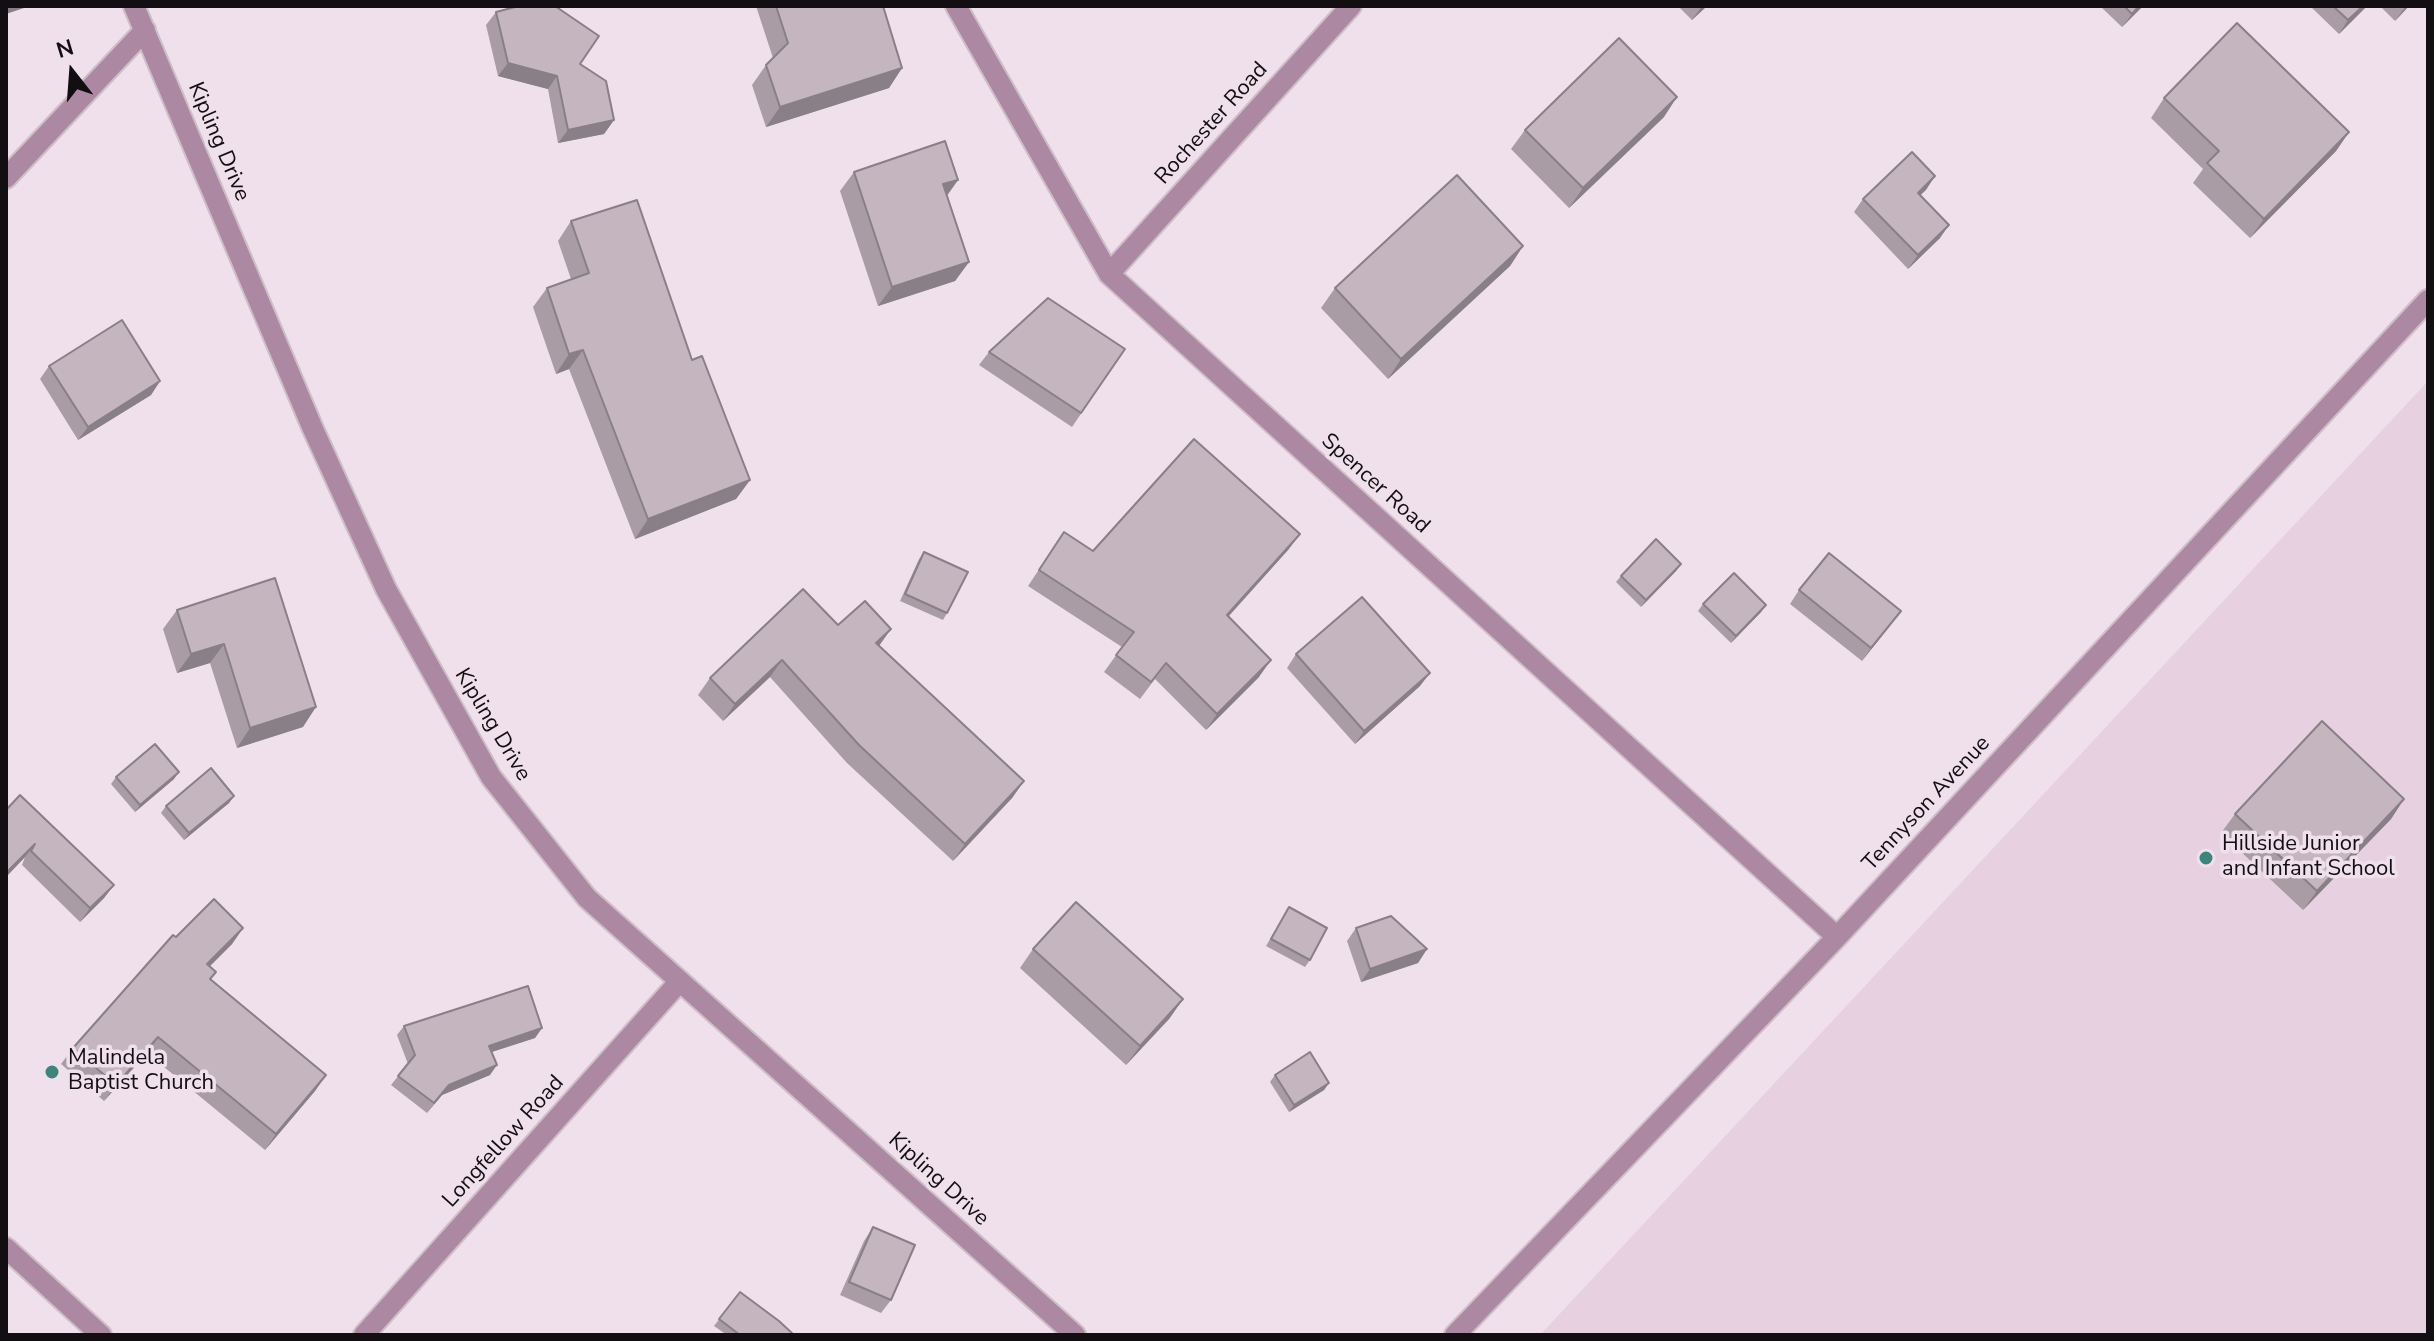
<!DOCTYPE html>
<style>
body{margin:0}
#map{position:relative;width:2434px;height:1341px;overflow:hidden;background:#f0e0eb;font-family:"Nunito Sans",sans-serif}
canvas{display:block}
.frame{position:absolute;inset:0;border:8px solid #130e12;pointer-events:none}
.north{position:absolute;left:32px;top:32px;width:80px;height:80px;-webkit-text-stroke:6px #f0e0eb;paint-order:stroke;rotate:343deg;font-size:22px;font-weight:700;line-height:32px;text-align:center;color:#130e12}
.north::after{content:'';display:block;margin:auto;width:28px;height:36px;background:#130e12;clip-path:polygon(50% 0,100% 100%,50% 72%,0 100%)}
</style>
<div id="map">
<canvas width="2434" height="1341"></canvas>
<div class="frame"></div>
<div class="north">N</div>
</div>
<script>
const ctx = document.querySelector('canvas').getContext('2d');
ctx.lineJoin = 'round';
function paint(path, color) {
  ctx.fillStyle = color;
  ctx.fill(path, 'evenodd');
}
function stroke(path, color, width, dash) {
  ctx.strokeStyle = color;
  ctx.lineWidth = width;
  ctx.lineCap = dash ? 'butt' : 'round';
  ctx.setLineDash(dash || []);
  ctx.stroke(path);
}
function write(font, color, halo, rows, align = 'center') {
  ctx.font = font + ' "Nunito Sans",sans-serif';
  ctx.lineWidth = 7;
  ctx.setLineDash([]);
  ctx.textBaseline = 'middle';
  ctx.strokeStyle = halo;
  ctx.fillStyle = color;
  for (const [text, x, y, turn = 0] of rows) {
    ctx.save();
    ctx.translate(x, y);
    ctx.rotate((+turn || 0) * Math.PI / 180);
    ctx.textAlign = isNaN(turn) ? turn : align;
    if (halo) ctx.strokeText(text, 0, 0);
    ctx.fillText(text, 0, 0);
    ctx.restore();
  }
}
const built = new Path2D(`
 M2428,381V1335H1540Z`);
const minor = new Path2D(`
 M134,6L313,429L386,589L491,777L587,898L1075,1335
 M956,6L1109,274L1837,937
 M6,178L145,30
 M1109,274L1351,6
 M6,1248L101,1335
 M364,1335L680,981
 M1455,1335L1837,937L2428,300`);
const wall = new Path2D(`
 M756,6H883L902,68L889,88L766,127L752,85L766,65L773,58Z
 M1678,6H1707L1692,20Z
 M2100,6H2143L2122,27Z
 M2310,6H2367L2339,34Z
 M2380,6H2409L2395,21Z
 M496,12L580,64L614,120L604,134L558,143L548,89L498,76L486,25Z
 M2164,98L2349,132L2336,151L2250,238L2193,183L2203,169L2151,118Z
 M1664,117L1569,208L1511,149L1525,130Z
 M854,172L958,180L947,196L969,262L955,281L878,306L840,191Z
 M1935,176L1920,195L1940,238L1908,269L1854,212L1863,199Z
 M571,221L692,360L750,480L736,499L635,539L569,369L556,374L533,307L547,288L571,279L558,241Z
 M1523,246L1510,266L1388,379L1321,308L1335,288Z
 M1125,349L1072,427L979,365L989,352Z
 M49,366L160,381L151,395L78,440L40,379Z
 M1064,532L1093,551L1300,534L1288,550L1229,616L1259,677L1206,730L1155,679L1140,699L1104,672L1122,647L1028,586Z
 M924,552L947,613L943,620L900,601L919,559Z
 M1681,564L1676,571L1641,607L1616,582L1621,576Z
 M275,578L303,727L237,748L210,663L177,673L163,629L177,610Z
 M1799,590L1901,611L1862,661L1790,604Z
 M1703,604L1766,605L1761,612L1731,643L1698,611Z
 M838,625L880,646L1024,781L1012,798L953,861L847,763L770,677L723,721L698,695L710,678Z
 M1296,654L1420,686L1355,744L1287,668Z
 M116,777L174,779L135,812L111,784Z
 M234,796L229,803L184,840L161,813L166,806Z
 M2404,799L2391,819L2303,910L2221,833L2235,814Z
 M6,810L114,885L104,898L80,922L22,865L25,857L6,877Z
 M1289,907L1310,960L1305,967L1266,946Z
 M243,928L232,944L210,966L211,979L326,1075L315,1091L265,1150L147,1053L104,1101L61,1064L73,1048L176,937Z
 M1356,928L1427,949L1418,963L1361,982L1347,941Z
 M1033,949L1183,999L1169,1019L1126,1065L1020,968Z
 M404,1026L542,1028L535,1038L492,1052L490,1075L442,1095L427,1113L391,1085L408,1064L397,1035Z
 M1275,1075L1329,1083L1324,1090L1289,1112L1270,1082Z
 M873,1227L891,1300L881,1313L840,1295L864,1241Z
 M740,1292L794,1335H727L714,1326Z`);
const shadedWall = new Path2D(`
 M6,6H30L6,14Z
 M1702,6H1707L1692,20Z
 M2139,6H2143L2122,27L2132,14Z
 M2363,6H2367L2339,34L2348,20Z
 M2406,6H2409L2395,21Z
 M508,63L557,76L548,89L498,76Z
 M902,68L889,88L766,127L780,107Z
 M1677,97L1664,117L1569,208L1583,188Z
 M614,120L604,134L558,143L568,130Z
 M2349,132L2336,151L2250,238L2264,219Z
 M1935,176L1926,190L1909,206L1918,193Z
 M958,180L944,199L943,184Z
 M1949,225L1940,238L1908,269L1918,255Z
 M1523,246L1510,266L1388,379L1401,359Z
 M969,262L955,281L878,306L892,287Z
 M583,350L569,369L556,374L569,354Z
 M160,381L151,395L78,440L88,427Z
 M750,480L736,499L635,539L648,519Z
 M1300,534L1288,550L1215,631L1227,615Z
 M1681,564L1676,571L1641,607L1646,600Z
 M1766,605L1761,612L1731,643L1736,636Z
 M1901,611L1891,624L1862,661L1871,648Z
 M891,629L879,646L876,643Z
 M224,644L210,663L177,673L191,654Z
 M782,660L770,677L723,721L735,704Z
 M1271,660L1259,677L1206,730L1217,714Z
 M1430,673L1420,686L1355,744L1364,731Z
 M316,707L303,727L237,748L250,728Z
 M179,772L174,779L135,812L140,805Z
 M1024,781L1012,798L953,861L965,844Z
 M234,796L229,803L184,840L189,833Z
 M2404,799L2391,819L2303,910L2317,891Z
 M35,844L25,857L6,877V873Z
 M114,885L104,898L80,922L90,908Z
 M243,928L232,944L196,980L207,964Z
 M1427,949L1418,963L1361,982L1370,969Z
 M1183,999L1169,1019L1126,1065L1140,1046Z
 M542,1028L535,1038L482,1055L489,1046Z
 M158,1037L147,1053L104,1101L116,1085Z
 M497,1065L490,1075L442,1095L427,1113L449,1085Z
 M326,1075L315,1091L265,1150L276,1134Z
 M1329,1083L1324,1090L1289,1112L1294,1105Z`);
const building = new Path2D(`
 M519,6H555L599,36L580,64L606,81L614,120L568,130L557,76L508,63L496,12Z
 M776,6H883L902,68L780,107L766,65L788,43Z
 M2124,6H2139L2132,14Z
 M2333,6H2363L2348,20Z
 M2237,23L2349,132L2264,219L2207,163L2219,151L2164,98Z
 M1619,38L1677,97L1583,188L1525,130Z
 M945,141L958,180L943,184L969,262L892,287L854,172Z
 M1912,152L1935,176L1918,193L1949,225L1918,255L1863,199Z
 M1457,175L1523,246L1401,359L1335,288Z
 M637,200L692,360L702,356L750,480L648,519L583,350L569,354L547,288L589,273L571,221Z
 M1048,298L1125,349L1081,413L989,352Z
 M122,320L160,381L88,427L49,366Z
 M1194,439L1300,534L1227,615L1271,660L1217,714L1166,663L1151,682L1116,655L1134,632L1039,570L1064,532L1093,551Z
 M1656,539L1681,564L1646,600L1621,576Z
 M924,552L968,572L947,613L905,594Z
 M1829,553L1901,611L1871,648L1799,590Z
 M1734,573L1766,605L1736,636L1703,604Z
 M275,578L316,707L250,728L224,644L191,654L177,610Z
 M803,589L838,625L865,601L891,629L876,643L1024,781L965,844L859,745L782,660L735,704L710,678Z
 M1362,597L1430,673L1364,731L1296,654Z
 M2322,721L2404,799L2317,891L2235,814Z
 M155,744L179,772L140,805L116,777Z
 M211,768L234,796L189,833L166,806Z
 M20,795L114,885L90,908L31,851L35,844L6,873V810Z
 M214,899L243,928L207,964L216,972L210,979L326,1075L276,1134L158,1037L116,1085L73,1048L173,935L176,937Z
 M1076,902L1183,999L1140,1046L1033,949Z
 M1289,907L1327,928L1310,960L1271,939Z
 M1391,916L1427,949L1370,969L1356,928Z
 M528,986L542,1028L489,1046L497,1065L449,1085L434,1103L398,1076L415,1055L404,1026Z
 M1310,1052L1329,1083L1294,1105L1275,1075Z
 M873,1227L915,1245L891,1300L849,1282Z
 M740,1292L779,1321L794,1335H740L719,1319Z`);
const markers = [
 [2206,858,8,"#3d847d"],
 [52,1072,8,"#3d847d"]
];
const streetNames = [
 ["Rochester Road",1212,124,-48],
 ["Kipling Drive",218,142,67],
 ["Spencer Road",1375,484,42],
 ["Kipling Drive",492,725,59],
 ["Tennyson Avenue",1927,804,-47],
 ["Longfellow Road",504,1142,-48],
 ["Kipling Drive",938,1180,42]
];
const poiNames = [
 ["Hillside Junior",2222,845],
 ["and Infant School",2222,870],
 ["Malindela",68,1059],
 ["Baptist Church",68,1084]
];
paint(built, '#e7d1e0');
stroke(minor, '#cdbec8', 24);
stroke(minor, '#ad88a3', 20);
paint(wall, '#a99ca4');
paint(shadedWall, '#897f86');
paint(building, '#c4b5bf');
stroke(building, '#897f86', 2);
for (const [x, y, r, color] of markers) {
  const dot = new Path2D();
  dot.arc(x, y, r, 0, 2 * Math.PI);
  ctx.fillStyle = color;
  ctx.fill(dot);
  stroke(dot, '#f0e0eb', 3);
}
write('22px', '#130e12', '#f0e0eb', streetNames);
write('22px', '#130e12', '#f0e0eb', poiNames, 'left');
</script>
